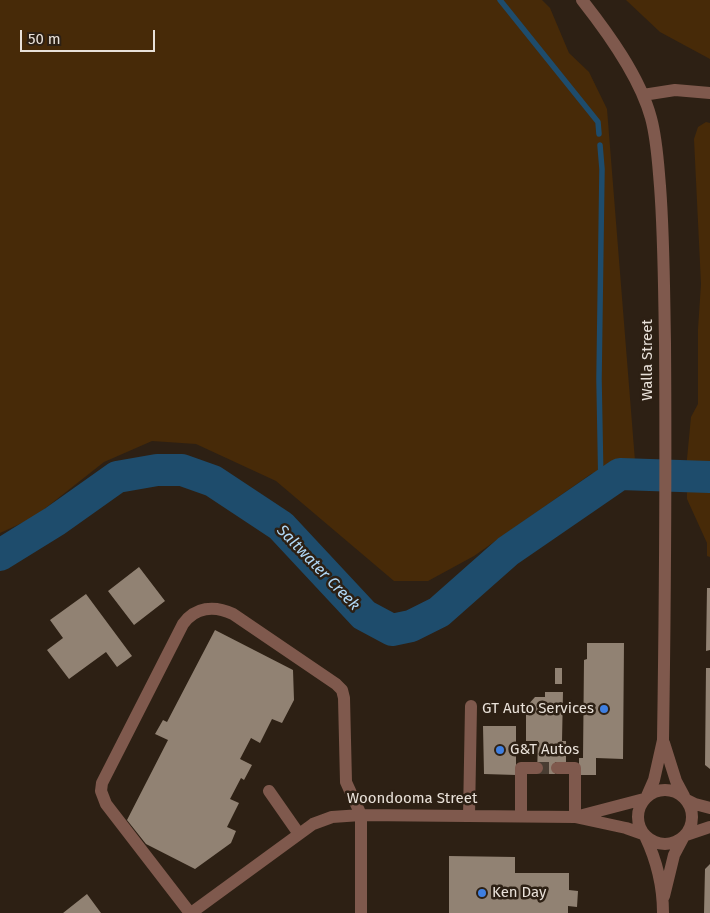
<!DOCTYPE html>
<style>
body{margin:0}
#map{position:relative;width:710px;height:913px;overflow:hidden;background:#2d2014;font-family:"Fira Sans",sans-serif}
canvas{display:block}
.scale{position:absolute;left:20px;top:30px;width:135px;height:22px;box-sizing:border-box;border:2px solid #e9e1d9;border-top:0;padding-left:6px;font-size:15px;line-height:18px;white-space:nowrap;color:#e9e1d9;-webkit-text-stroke:4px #2d2014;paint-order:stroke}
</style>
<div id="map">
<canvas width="710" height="913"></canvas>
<div class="scale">50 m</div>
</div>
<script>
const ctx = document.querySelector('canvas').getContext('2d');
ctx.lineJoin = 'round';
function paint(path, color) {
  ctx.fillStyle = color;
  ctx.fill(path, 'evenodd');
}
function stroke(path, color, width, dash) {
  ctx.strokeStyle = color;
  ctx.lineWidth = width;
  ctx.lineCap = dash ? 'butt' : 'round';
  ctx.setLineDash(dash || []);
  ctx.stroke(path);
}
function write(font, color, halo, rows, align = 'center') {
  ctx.font = font + ' "Fira Sans",sans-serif';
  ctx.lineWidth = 5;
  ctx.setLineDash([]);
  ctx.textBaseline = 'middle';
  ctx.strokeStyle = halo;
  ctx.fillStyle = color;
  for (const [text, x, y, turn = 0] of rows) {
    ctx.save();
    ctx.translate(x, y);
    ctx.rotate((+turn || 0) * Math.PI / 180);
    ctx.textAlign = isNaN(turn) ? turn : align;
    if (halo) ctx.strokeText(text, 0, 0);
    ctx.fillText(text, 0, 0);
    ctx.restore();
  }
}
const green = new Path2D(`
 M0,0H542L550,8L569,53L589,72L607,109L635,461L591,474L474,556L428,581H394L276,481L196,444L152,441L104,462L33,518L0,533Z
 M626,0H710V59L660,32Z
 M706,122L710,123V557L707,556V543L687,499V459L691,417L698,404V329L701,284L694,139L698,127Z`);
const stream = new Path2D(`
 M500,0L598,122L599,134
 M600,145L602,169L599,379L601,487`);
const river = new Path2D(`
 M0,555L55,521L117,477L157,470H182L213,481L281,526L364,615L392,630L411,626L439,612L508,551L620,474L710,477`);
const building = new Path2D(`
 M139,567L165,601L134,625L108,591Z
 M707,588H710V650L706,651Z
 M86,594L132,656L117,667L106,652L69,679L47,650L63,638L50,620Z
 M215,630L293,670L294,700L282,723L272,719L260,743L251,738L240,759L252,765L244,780L241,778L230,799L239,803L227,827L236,831L231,843L195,869L146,844L127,820L168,740L155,734L163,720L167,722Z
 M587,643H624L623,759L596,758V775H579V758H583L584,660L587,659Z
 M555,668H562V684H555Z
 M706,668H710V769L705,765Z
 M545,692H563L562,741H566V762H557V774H537L538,741H526V707L535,697H545Z
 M483,726H516V775L484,774Z
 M449,856L515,857V873H569V890L578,891L577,907L568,906V913H449Z
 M710,864V913H704L705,869Z
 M87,894L101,913H63Z`);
const minorTunnel = new Path2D(`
 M537,768H557`);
const minor = new Path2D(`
 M582,0C608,33 640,77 651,118C657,140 658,163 660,186C664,238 664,291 665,343C666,475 665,608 663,740L654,780L647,796
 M643,95L675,90L710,93
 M664,743L676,781L684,796
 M557,768H575V817
 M638 817a27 27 0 1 1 54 0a27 27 0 1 1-54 0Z
 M269,791L299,834
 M687,800L695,804L710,808
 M469,816L471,706
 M521,816V768H537
 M579,816L644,799
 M686,835L710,827
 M645,836C656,859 663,887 663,913
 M664,896L674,855L683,838
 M190,913L106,804L101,791L102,783L183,624C195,607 214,605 233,614L336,684L342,690L344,698L346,782L361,815V913
 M191,913L313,824L332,817L361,815L575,817L626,828L643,834`);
const markers = [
 [604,709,5,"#3f7fe0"],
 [500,750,5,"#3f7fe0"],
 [482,893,5,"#3f7fe0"]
];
const streetNames = [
 ["Walla Street",648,360,-90],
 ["Woondooma Street",412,799]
];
const poiNames = [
 ["GT Auto Services",594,709,"right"],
 ["G&T Autos",510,750],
 ["Ken Day",492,893]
];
const waterNames = [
 ["Saltwater Creek",318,568,46]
];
paint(green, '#472a08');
stroke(stream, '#1e4c6c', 5.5);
stroke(river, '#1e4c6c', 32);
paint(building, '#918273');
stroke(minorTunnel, '#493d32', 12, [12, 6]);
stroke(minor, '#7f594d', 12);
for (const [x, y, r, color] of markers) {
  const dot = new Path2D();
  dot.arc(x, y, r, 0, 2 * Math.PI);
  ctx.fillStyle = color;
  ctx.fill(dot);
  stroke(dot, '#2d2014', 2);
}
write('15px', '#e9e1d9', '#2d2014', streetNames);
write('15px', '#e9e1d9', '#2d2014', poiNames, 'left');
write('italic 16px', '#b0d8f7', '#2d2014', waterNames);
</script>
